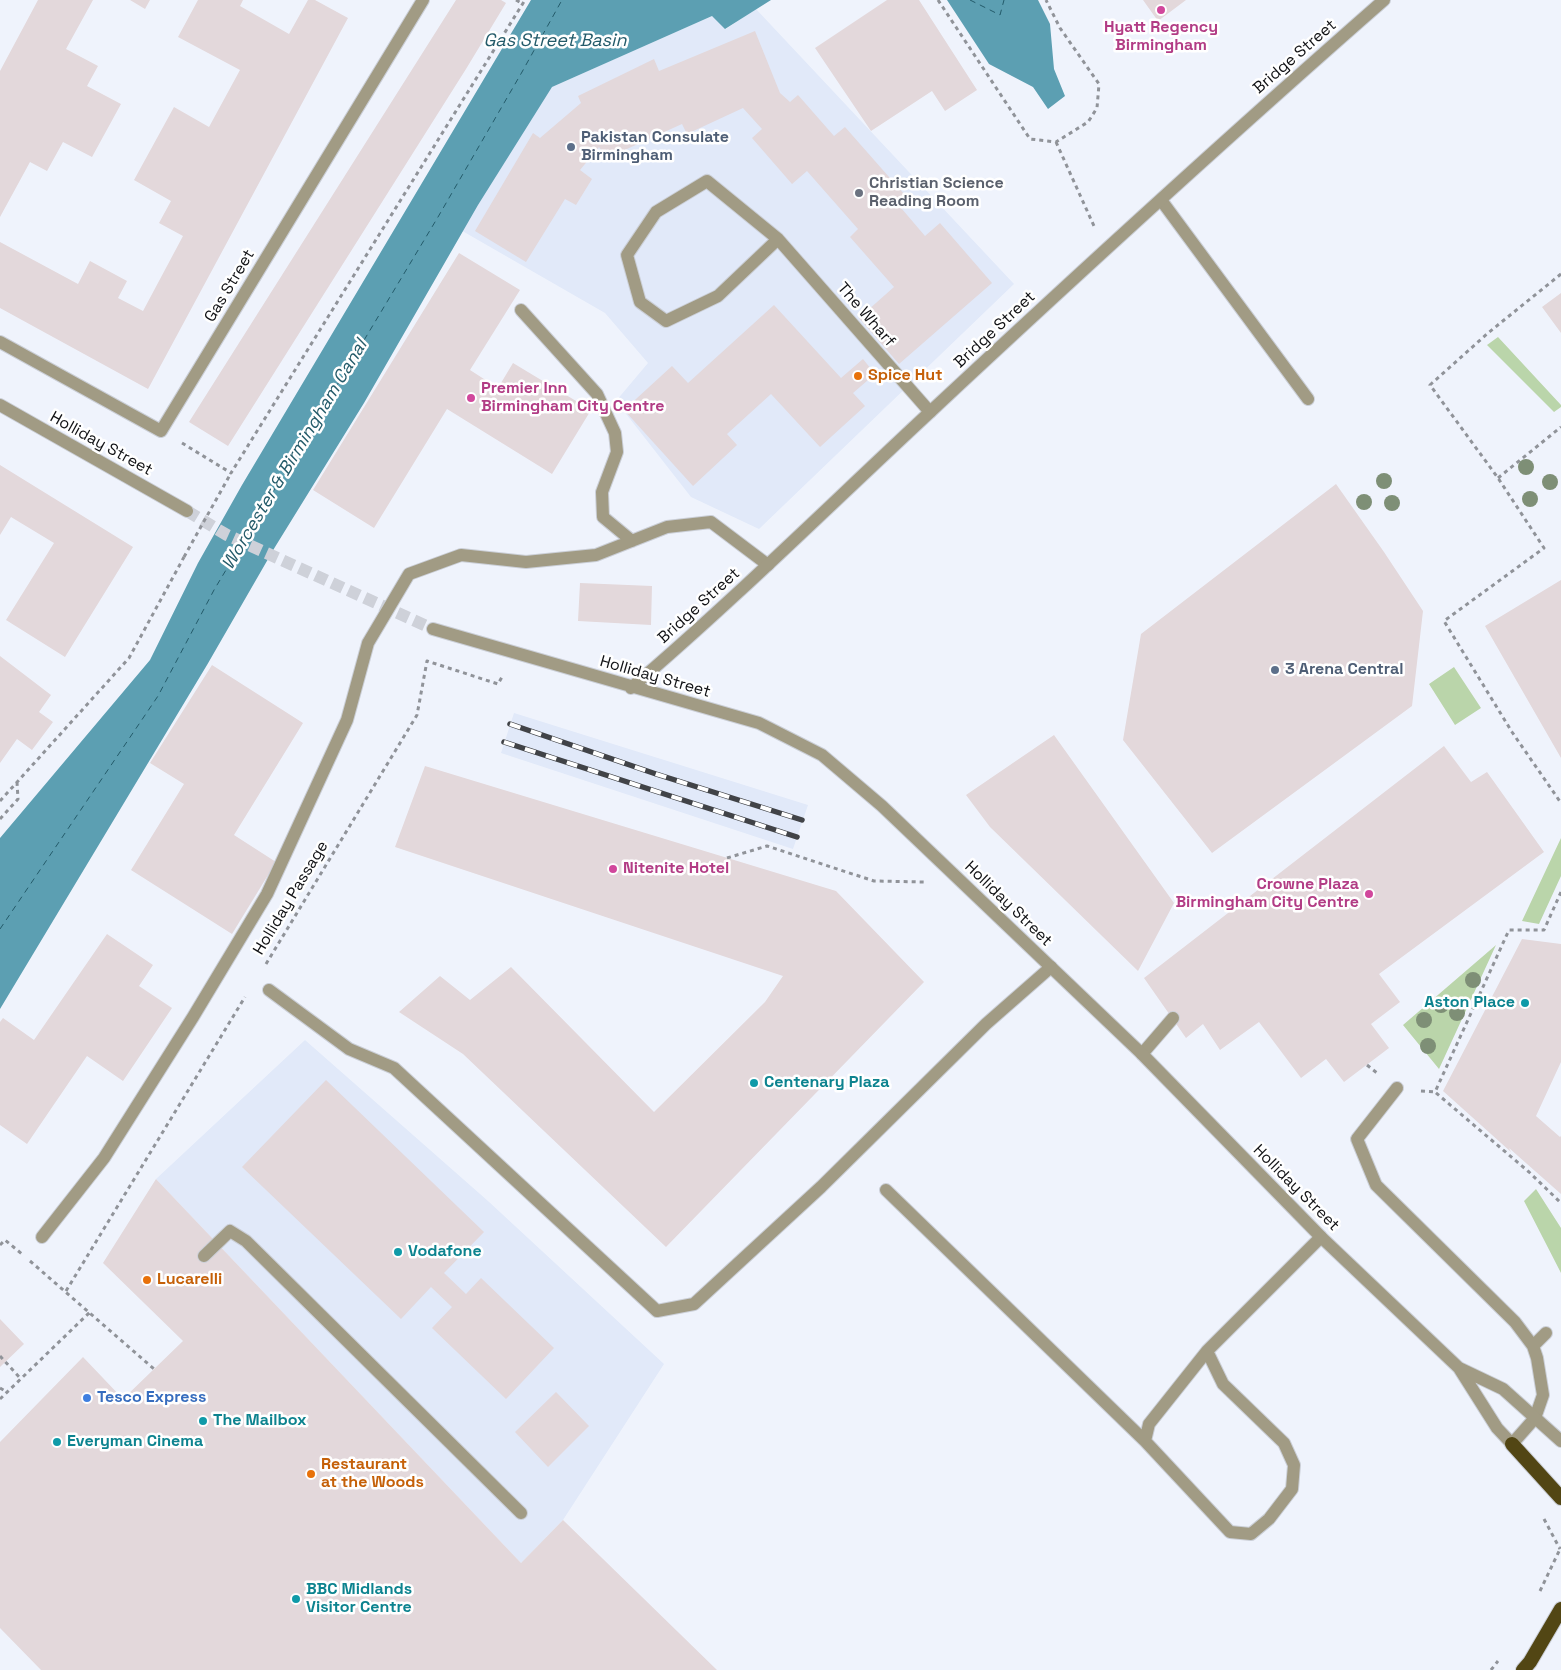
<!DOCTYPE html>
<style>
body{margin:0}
canvas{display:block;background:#eff3fc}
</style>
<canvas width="1561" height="1670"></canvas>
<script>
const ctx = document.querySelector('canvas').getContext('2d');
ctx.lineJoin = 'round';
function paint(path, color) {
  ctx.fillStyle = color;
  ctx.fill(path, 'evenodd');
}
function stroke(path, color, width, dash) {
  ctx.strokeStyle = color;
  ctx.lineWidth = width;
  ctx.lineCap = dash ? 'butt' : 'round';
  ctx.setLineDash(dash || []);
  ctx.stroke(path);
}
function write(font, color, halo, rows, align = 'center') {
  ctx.font = font + ' "Space Grotesk",sans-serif';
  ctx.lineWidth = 5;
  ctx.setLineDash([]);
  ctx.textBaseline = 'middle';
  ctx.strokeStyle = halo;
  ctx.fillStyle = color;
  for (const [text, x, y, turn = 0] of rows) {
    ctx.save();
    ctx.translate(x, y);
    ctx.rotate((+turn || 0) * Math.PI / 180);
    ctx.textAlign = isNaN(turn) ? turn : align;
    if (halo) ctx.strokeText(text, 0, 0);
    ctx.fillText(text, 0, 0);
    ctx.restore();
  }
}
const built = new Path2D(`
 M756,9L1014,284L759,529L691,497L616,401L648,363L605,313L438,217L522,72L552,87L712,16L726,29Z
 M514,713L808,805L793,849L501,753Z
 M305,1040L488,1201L664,1364L563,1520L521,1563L156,1179Z`);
const green = new Path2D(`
 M1498,337L1561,405V407L1554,412L1487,345Z
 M1454,667L1481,708L1455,725L1429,684Z
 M1561,838V876L1539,924L1522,921Z
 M1496,945L1439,1069L1403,1025Z
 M1536,1189L1561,1228V1273L1524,1201Z`);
const water = new Path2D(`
 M531,0H771L725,29L712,16L552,87L478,205L364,403L275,547L207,665L0,1009V838L150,660L198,563L242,485Z
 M947,0H1038L1050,24L1054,69L1065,96L1048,109L1033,87L989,64Z`);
const ferry = new Path2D(`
 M970,0L1000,15L1004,0
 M0,929L158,696L214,590L438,217L522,72L562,0`);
const building = new Path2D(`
 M38,0H93L66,49L98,66L87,86L121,104L92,157L63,142L47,171L30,162L0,217V71Z
 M130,0H150L145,9Z
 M198,0H243L240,6L289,34L308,0H315L348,18L148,389L0,308V242L78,284L90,261L127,281L118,298L143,311L183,236L159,223L171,201L134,180L174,107L209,127L240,70L178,37Z
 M456,0H501L506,3L466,69L228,446L189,422Z
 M887,0H919L977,90L945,111L932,91L871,131L815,48Z
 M1143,0H1186L1158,21Z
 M755,31L780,93L790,102L798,95L834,136L845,127L904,194L896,202L925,236L940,223L992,283L899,364L859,318L894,287L850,237L858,229L807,171L792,184L752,138L762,129L743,108L687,134L682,124L607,158L599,147L580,170L592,179L576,205L565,199L526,262L475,231L533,133L540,138L581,103L578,96L654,59L659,71Z
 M459,253L520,290L470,370L498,388L513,363L591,410L552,474L447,409L374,528L313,490Z
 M1561,293V333L1542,307Z
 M774,305L841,378L863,359L875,374L853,393L865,406L820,447L771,394L727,434L737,445L693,486L624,410L672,366L688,383Z
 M0,465L133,547L65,657L6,620L54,543L11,517L0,535Z
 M1336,484L1384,552L1423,611L1412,706L1212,853L1123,740L1141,634Z
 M1561,580V758L1485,626Z
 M580,583L652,586L651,625L578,621Z
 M0,656L51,695L39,712L53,722L32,750L17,739L0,763Z
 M212,665L303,723L234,835L276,862L232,934L131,870L184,784L150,763Z
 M1054,735L1174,903L1138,971L990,827L966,795Z
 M1444,746L1471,782L1487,772L1544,852L1379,974L1400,1002L1371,1024L1389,1048L1344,1082L1326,1059L1301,1078L1259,1022L1220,1050L1203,1024L1186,1038L1144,978Z
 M425,766L836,891L924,982L666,1247L463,1054L399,1012L440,976L470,1000L511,967L654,1112L765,1002L783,976L395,847Z
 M107,934L153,965L139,986L172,1008L123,1081L87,1056L27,1144L0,1125V1022L3,1018L34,1040Z
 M1522,939L1561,944V1062L1536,1116L1560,1137L1561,1136V1194L1509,1148L1511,1152L1443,1091Z
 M326,1080L484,1232L444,1273L466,1294L481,1278L554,1348L506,1399L432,1328L452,1307L431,1287L401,1319L242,1167Z
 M156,1179L521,1563L563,1520L717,1670H41L0,1628V1442L83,1357L123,1399L183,1341L103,1263Z
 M0,1319L24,1344L0,1367Z
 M556,1392L589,1426L548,1467L515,1432Z`);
const minorTunnel = new Path2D(`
 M187,511L227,535L433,629`);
const path = new Path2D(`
 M516,0L523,4
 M938,0L1030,139L1056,142L1088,122L1097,108L1099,84L1060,28L1046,0
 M1056,142L1094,226
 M1561,274L1488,333L1430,385L1498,478L1544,548L1444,621L1512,732L1561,803
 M182,443L231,473L525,0
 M1498,478L1561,427
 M0,801L129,658L184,557
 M0,819L18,799L17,782
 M727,858L767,846L874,881L924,882
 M1561,892L1544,930H1509L1435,1092L1529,1172L1561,1203
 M266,964L417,715L427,661L498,684L503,675
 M1367,1065L1377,1073
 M1421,1091L1435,1092
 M0,1245L5,1240L22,1254
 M30,1261L154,1369
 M66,1291L245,997
 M0,1356L21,1379
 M0,1388L7,1392
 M0,1399L90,1312
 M1544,1519L1560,1549
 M1540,1591L1561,1547
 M1491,1670L1498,1661`);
const service = new Path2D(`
 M1161,200L1308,399
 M778,239L718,296L666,321L640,302L627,255L656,212L707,181L778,239L930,412
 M521,310L597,394L615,433L617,452L602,492L603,517L632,541
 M269,990L349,1049L394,1068L657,1311L694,1304L821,1187L986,1024L1051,967
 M1142,1054L1173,1018
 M1397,1088L1357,1139L1376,1185L1515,1322L1533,1346L1537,1358L1543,1395L1535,1418L1512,1444
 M886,1190L1145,1441
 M42,1237L104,1158L193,1017L267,894L347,720L368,643L409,574L461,555L526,562L596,555L667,527L711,522L768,565
 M204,1256L230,1231L246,1241L521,1513
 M1533,1346L1546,1333
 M1207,1351L1223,1384L1284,1443L1294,1465L1292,1489L1269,1519L1251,1534L1230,1532L1145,1441L1149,1424L1207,1351L1321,1237`);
const minor = new Path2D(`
 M0,342L161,431L423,0
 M0,405L187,511
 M433,629L759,723L822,755L882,806L1142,1054L1321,1237L1459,1368L1497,1428L1512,1444
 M631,688C734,600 830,505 929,413C1079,273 1230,135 1384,0
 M1459,1368L1503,1389L1561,1441`);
const trunk = new Path2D(`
 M1512,1444L1561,1498
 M1523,1670L1530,1662L1561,1609`);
const rail = new Path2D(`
 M510,724L656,774L802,820
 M504,742L797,837`);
const pathBridge = new Path2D(`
 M184,557L231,473`);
const trees = [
 [1526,467],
 [1384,481],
 [1550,482],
 [1530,499],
 [1364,502],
 [1392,503],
 [1473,980],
 [1441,1005],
 [1457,1013],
 [1424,1020],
 [1428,1046]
];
const markers = [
 [1161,10,5,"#d1479c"],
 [571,147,5,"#5c6f8a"],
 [859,193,5,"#6b7280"],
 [858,376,5,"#e8710a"],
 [471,398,5,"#d1479c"],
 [1275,670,5,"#5c6f8a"],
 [613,869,5,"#d1479c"],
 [1369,894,5,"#d1479c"],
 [1525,1003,5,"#0f9aa8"],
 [754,1083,5,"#0f9aa8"],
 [398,1252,5,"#0f9aa8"],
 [147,1280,5,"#e8710a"],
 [87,1398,5,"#3f7fe0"],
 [203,1421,5,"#0f9aa8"],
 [57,1442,5,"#0f9aa8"],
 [311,1474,5,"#e8710a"],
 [296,1599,5,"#0f9aa8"]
];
const hotelNames = [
 ["Hyatt Regency",1161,28,"center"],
 ["Birmingham",1161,46,"center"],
 ["Premier Inn",481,389],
 ["Birmingham City Centre",481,407],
 ["Nitenite Hotel",623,869],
 ["Crowne Plaza",1359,885,"right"],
 ["Birmingham City Centre",1359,903,"right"]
];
const streetNames = [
 ["Bridge Street",1295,57,-41],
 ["Gas Street",230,286,-59],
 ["The Wharf",866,315,49],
 ["Bridge Street",995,330,-43],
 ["Holliday Street",101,444,29],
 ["Bridge Street",699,606,-42],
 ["Holliday Street",655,677,16],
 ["Holliday Passage",291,898,-59],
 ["Holliday Street",1008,904,44],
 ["Holliday Street",1296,1188,45]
];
const serviceNames = [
 ["Pakistan Consulate",581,138],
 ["Birmingham",581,156],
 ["3 Arena Central",1285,670]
];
const worshipNames = [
 ["Christian Science",869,184],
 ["Reading Room",869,202]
];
const foodNames = [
 ["Spice Hut",868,376],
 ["Lucarelli",157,1280],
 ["Restaurant",321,1465],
 ["at the Woods",321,1483]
];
const cultureNames = [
 ["Aston Place",1515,1003,"right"],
 ["Centenary Plaza",764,1083],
 ["Vodafone",408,1252],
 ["The Mailbox",213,1421],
 ["Everyman Cinema",67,1442],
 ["BBC Midlands",306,1590],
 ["Visitor Centre",306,1608]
];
const shopNames = [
 ["Tesco Express",97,1398]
];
const waterNames = [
 ["Gas Street Basin",555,41],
 ["Worcester & Birmingham Canal",295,455,-59]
];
paint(built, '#e1e9f9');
paint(green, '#bad5aa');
paint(water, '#5c9fb2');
stroke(ferry, '#245b6a', 1, [6, 5]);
paint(building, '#e3d8db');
stroke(minorTunnel, '#ced1d9', 12, [12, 6]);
stroke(service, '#cbcfd7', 14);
stroke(minor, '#cbcfd7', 14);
stroke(trunk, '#cbcfd7', 16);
stroke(path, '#909399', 3, [4, 4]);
stroke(service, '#a19b84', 12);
stroke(minor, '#a19b84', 12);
stroke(trunk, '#524614', 14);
stroke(rail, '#414347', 5.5);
stroke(rail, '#fff', 4, [11]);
stroke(pathBridge, '#909399', 3, [4, 4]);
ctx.fillStyle = '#7e8f76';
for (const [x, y] of trees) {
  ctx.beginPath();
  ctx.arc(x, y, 8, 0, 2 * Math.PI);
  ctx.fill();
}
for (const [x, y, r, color] of markers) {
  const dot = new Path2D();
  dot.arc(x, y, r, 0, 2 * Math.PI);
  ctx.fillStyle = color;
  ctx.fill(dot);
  stroke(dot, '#fff', 2);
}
write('bold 16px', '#b23c85', '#fff', hotelNames, 'left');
write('16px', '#101114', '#fff', streetNames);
write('bold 16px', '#4e5e75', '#fff', serviceNames, 'left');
write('bold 16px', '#5b616d', '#fff', worshipNames, 'left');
write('bold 16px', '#c56008', '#fff', foodNames, 'left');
write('bold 16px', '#0d838f', '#fff', cultureNames, 'left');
write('bold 16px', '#366cbe', '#fff', shopNames, 'left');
write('italic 18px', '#245b6a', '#fff', waterNames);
</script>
